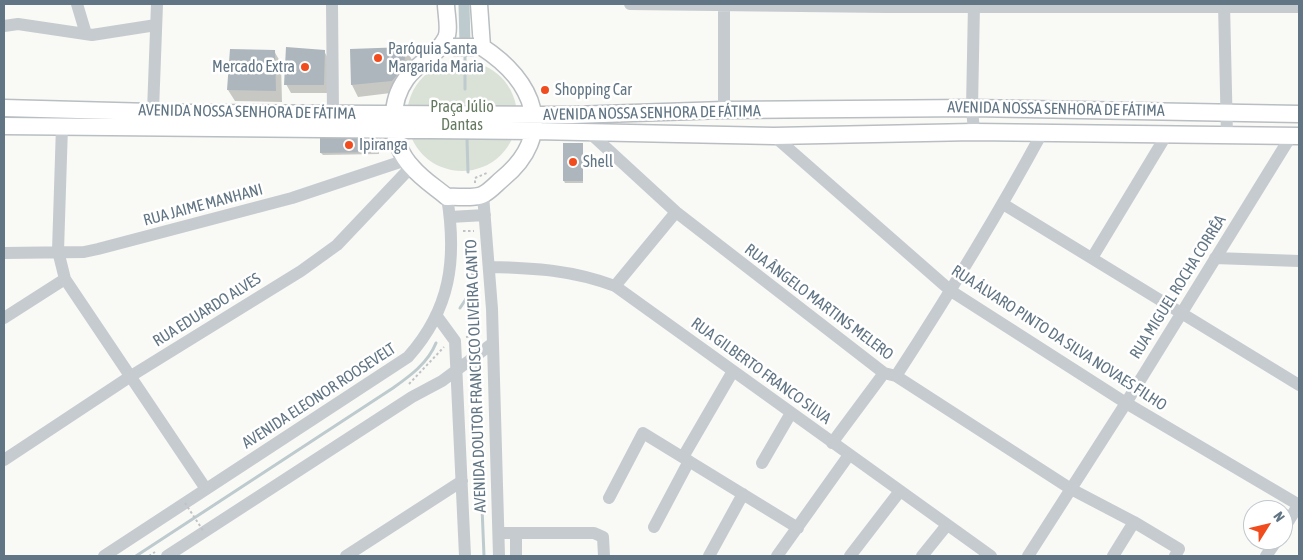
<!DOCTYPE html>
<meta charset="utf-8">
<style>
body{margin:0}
#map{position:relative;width:1303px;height:560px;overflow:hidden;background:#f9f9f6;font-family:"Asap Condensed",sans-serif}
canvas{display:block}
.frame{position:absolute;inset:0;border:5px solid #617584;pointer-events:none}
.north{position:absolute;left:1243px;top:500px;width:50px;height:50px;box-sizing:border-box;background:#fff;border:1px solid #c0c8ce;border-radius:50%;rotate:54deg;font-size:14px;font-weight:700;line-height:20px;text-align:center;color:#617584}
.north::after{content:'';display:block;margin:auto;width:18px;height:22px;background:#f14c1e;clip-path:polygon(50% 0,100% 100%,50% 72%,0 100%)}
</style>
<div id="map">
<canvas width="1303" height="560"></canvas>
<div class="frame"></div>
<div class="north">N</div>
</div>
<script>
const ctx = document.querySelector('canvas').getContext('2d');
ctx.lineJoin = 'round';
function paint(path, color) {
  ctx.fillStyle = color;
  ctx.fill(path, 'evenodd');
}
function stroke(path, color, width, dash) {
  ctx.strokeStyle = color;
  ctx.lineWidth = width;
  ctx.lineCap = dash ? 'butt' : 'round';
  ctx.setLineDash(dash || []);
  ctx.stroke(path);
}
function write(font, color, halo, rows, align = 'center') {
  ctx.font = font + ' "Asap Condensed",sans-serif';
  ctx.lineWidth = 5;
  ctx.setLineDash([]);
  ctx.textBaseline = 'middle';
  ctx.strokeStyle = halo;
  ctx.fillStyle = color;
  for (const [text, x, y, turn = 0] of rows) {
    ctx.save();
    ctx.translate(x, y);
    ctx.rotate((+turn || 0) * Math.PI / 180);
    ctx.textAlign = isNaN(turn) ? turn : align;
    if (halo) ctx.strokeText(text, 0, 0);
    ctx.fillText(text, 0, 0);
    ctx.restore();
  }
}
const green = new Path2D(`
 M407 116a55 55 0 1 1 110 0a55 55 0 1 1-110 0Z`);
const shadow = new Path2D(`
 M406,49L412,60L410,79L399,92L358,97L352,85L351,51Z
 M274,51L281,63L282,102L235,101L228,90Z
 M324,51L329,60L328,93H291L286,84Z
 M377,138L379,154L323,155L321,153Z
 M582,144L583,183H565L564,181Z`);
const stream = new Path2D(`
 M465,52V89
 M467,139L468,172
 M471,240L476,351
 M460,308L472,290
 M476,360L484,556
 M136,556L393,388C410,376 428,363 436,343`);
const canal = new Path2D(`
 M464,4L465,45`);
const building = new Path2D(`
 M286,47L325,50L324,85H284Z
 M406,47L404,67L392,81L351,85L350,49Z
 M230,49L275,50L276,91L227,90Z
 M378,136V152L320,153V137Z
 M563,143H583V181H563Z`);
const path = new Path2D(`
 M475,183V178L487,173
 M463,231H474
 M466,337L481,335
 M409,384L444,347
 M149,556L155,552`);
const minor = new Path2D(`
 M77,4L86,34
 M332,4L333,113
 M630,4L887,7H1299
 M974,4L972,108L974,132
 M1224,4L1227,136
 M4,26L18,24L92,35L156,25
 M724,110V4
 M153,111L157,4
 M62,126L58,251L65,279L206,489
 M590,133L676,212L884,373L896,376L1071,489L1134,522
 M774,136L951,291L1126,403L1299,505
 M483,195L492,309L499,556
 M1003,204L1299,385
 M450,217L485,215
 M4,253L84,252L98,249L292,198L406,160
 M1092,258L1167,134
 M1215,258L1299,261
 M490,267C535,268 572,270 615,286L991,556
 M615,286L676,212
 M436,315L455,341L465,556
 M4,318L65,279
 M896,376C948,296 997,216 1042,133
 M832,443L884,373
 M683,457L733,371
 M4,460L131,376L301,271L337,245L411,167
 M762,463L791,413
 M609,498L643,433L798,528
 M654,527L689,461
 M1283,530L1299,504
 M499,533H594L603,537L604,556
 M104,556L408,357C451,309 457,259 447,197
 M167,556L412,397L442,381L493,343
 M346,556L462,481
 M516,556V533
 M709,556L743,494
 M777,556L849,455
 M850,556L900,491
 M922,556L947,525
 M1028,556L1126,403L1291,136
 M1113,556L1134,522L1179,549L1175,556
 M1266,556L1277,540`);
const major = new Path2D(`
 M446,4C446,13 450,30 446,38C438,55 417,63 406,79C388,104 390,144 412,167C422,179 435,187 447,197C457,196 476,199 484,194C491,190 496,184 502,179C557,134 534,81 482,47
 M479,4L482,47
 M4,108L189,113L572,115L724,110L972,108L1299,114
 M4,126L534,131L774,136L974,132L1299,136`);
const pathBridge = new Path2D(`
 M185,503L204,532`);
const majorBridge = new Path2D(`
 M453,47H474`);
const markers = [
 [378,58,5,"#f14c1e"],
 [305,67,5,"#f14c1e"],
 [545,90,5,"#f14c1e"],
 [349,145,5,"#f14c1e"],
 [573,162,5,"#f14c1e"]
];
const poiNames = [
 ["Paróquia Santa",388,49],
 ["Margarida Maria",388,67],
 ["Mercado Extra",295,67,"right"],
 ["Shopping Car",555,90],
 ["Ipiranga",359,145],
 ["Shell",583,162]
];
const parkNames = [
 ["Praça Júlio",462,107],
 ["Dantas",462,125]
];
const streetNames = [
 ["AVENIDA NOSSA SENHORA DE FÁTIMA",1056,109,1],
 ["AVENIDA NOSSA SENHORA DE FÁTIMA",247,112,1],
 ["AVENIDA NOSSA SENHORA DE FÁTIMA",652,113,-1],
 ["RUA JAIME MANHANI",203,205,-15],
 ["RUA MIGUEL ROCHA CORRÊA",1178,287,-58],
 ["RUA ÂNGELO MARTINS MELERO",819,302,37],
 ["RUA EDUARDO ALVES",207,310,-32],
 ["RUA ÁLVARO PINTO DA SILVA NOVAES FILHO",1059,338,33],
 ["RUA GILBERTO FRANCO SILVA",761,371,36],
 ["AVENIDA DOUTOR FRANCISCO OLIVEIRA CANTO",476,376,-92],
 ["AVENIDA ELEONOR ROOSEVELT",319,396,-33]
];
paint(green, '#dae1d7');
paint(shadow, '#0003');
stroke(stream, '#bdcace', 3);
stroke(canal, '#bdcace', 11);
paint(building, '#acb6bc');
stroke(major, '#b9bec2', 19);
stroke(path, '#c0c3c5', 2, [2.5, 2.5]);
stroke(minor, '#c6cbcf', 12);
stroke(major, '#fff', 16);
stroke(majorBridge, '#b9bec2', 19, []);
stroke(pathBridge, '#c0c3c5', 2, [2.5, 2.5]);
stroke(majorBridge, '#fff', 16);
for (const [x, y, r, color] of markers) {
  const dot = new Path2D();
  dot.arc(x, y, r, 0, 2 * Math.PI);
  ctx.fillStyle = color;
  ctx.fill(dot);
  stroke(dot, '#fff', 2);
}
write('16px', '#617584', '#fff', poiNames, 'left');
write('16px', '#667a61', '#fff', parkNames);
write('16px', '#617584', '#fff', streetNames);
</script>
